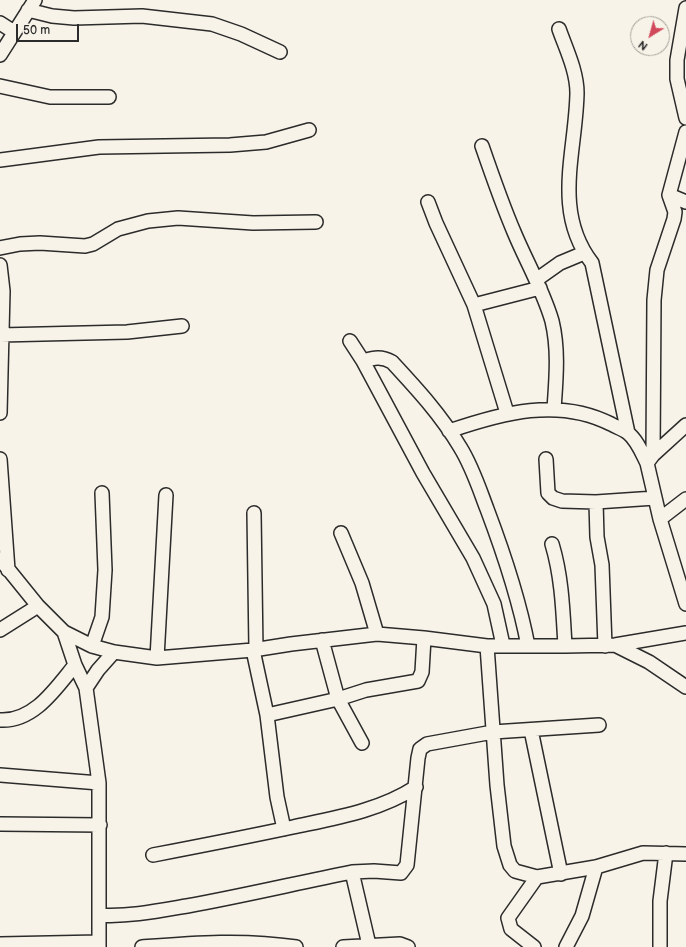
<!DOCTYPE html>
<style>
body{margin:0}
#map{position:relative;width:686px;height:947px;overflow:hidden;background:#f7f3e8;font-family:"Balsamiq Sans",sans-serif}
canvas{display:block}
.north{position:absolute;left:630px;top:16px;width:40px;height:40px;box-sizing:border-box;background:#f7f3e8;border:1px solid #a5a39c;border-radius:50%;rotate:217deg;font-size:11px;font-weight:700;line-height:16px;text-align:center;color:#2b2b2b}
.north::after{content:'';display:block;margin:auto;width:14px;height:18px;background:#d1495b;clip-path:polygon(50% 0,100% 100%,50% 72%,0 100%)}
.scale{position:absolute;left:16px;top:24px;width:63px;height:18px;box-sizing:border-box;border:2px solid #2b2b2b;border-top:0;padding-left:5px;font-size:12px;line-height:14px;white-space:nowrap;color:#2b2b2b;-webkit-text-stroke:3px #f7f3e8;paint-order:stroke}
</style>
<div id="map">
<canvas width="686" height="947"></canvas>
<div class="north">N</div>
<div class="scale">50 m</div>
</div>
<script>
const ctx = document.querySelector('canvas').getContext('2d');
ctx.lineJoin = 'round';
function stroke(path, color, width, dash) {
  ctx.strokeStyle = color;
  ctx.lineWidth = width;
  ctx.lineCap = dash ? 'butt' : 'round';
  ctx.setLineDash(dash || []);
  ctx.stroke(path);
}
const minor = new Path2D(`
 M686,8L677,60V79L686,118
 M28,10L52,16L74,18L142,16L212,24L241,34L280,52
 M0,23L14,32
 M559,29C566,49 577,71 577,93C576,152 552,211 592,263L628,433
 M0,55L35,0
 M0,86L50,97H109
 M686,132L669,195L675,212L674,219L657,270L654,300L653,455L647,463L660,519L686,604
 M482,146C492,175 502,204 514,232C526,261 543,290 552,321C559,350 556,380 554,409
 M0,160L99,147L230,145L266,142L309,130
 M669,195L686,202
 M428,202L436,223L474,305L507,413
 M0,248L20,244L40,243L85,246L93,244L118,229L148,221L178,218L253,223L316,222
 M0,265L3,291L0,413
 M536,280L560,263L584,253
 M474,305L540,288
 M0,335L127,332L182,326
 M350,341L363,361L423,473L473,558L494,604L503,645
 M363,361C374,358 381,356 392,362C417,389 441,415 460,447C472,466 479,488 487,509C504,554 519,598 528,646
 M449,431C502,413 558,397 611,424C616,427 623,429 628,433C637,440 642,453 647,463
 M653,455L686,425
 M0,459L8,570
 M546,459L548,493L553,498L562,501L596,502L655,498
 M596,502L597,537L602,565L605,646
 M254,513L256,650
 M660,519L686,499
 M341,533L362,583L377,634
 M552,544C562,577 563,612 565,646
 M0,559L38,606L64,632L92,646L114,652L157,658L253,650L291,644L377,634L424,638L487,646H565L615,645L686,633
 M0,630L38,606
 M64,632L75,665L86,688L99,783V947
 M322,640L338,699L362,743
 M615,645L649,662L686,687
 M92,646L102,617L105,570L102,493
 M487,646L497,785L504,846L510,865L515,871L537,877L596,867L643,853L686,854
 M253,650L267,715L277,797L284,829
 M157,658L166,495
 M86,688L98,670L114,652
 M267,715L338,699L366,690L418,681L422,672L424,638
 M0,720C34,722 56,688 75,665
 M531,730L561,874
 M0,775L99,783
 M0,824L100,825
 M153,855C200,846 246,837 293,827C335,818 379,811 416,787
 M352,872L369,945
 M99,915C128,917 158,911 187,906C242,896 297,883 352,872L374,871L401,873L407,865L418,758L420,749L427,744L493,732L599,725
 M0,944L99,942
 M142,947C194,943 244,939 296,947
 M343,947L400,944L408,947
 M534,947L511,929L508,918L537,877
 M566,947L582,916L596,867
 M660,947V901L666,853`);
stroke(minor, '#2b2b2b', 16);
stroke(minor, '#f7f3e8', 13);
</script>
